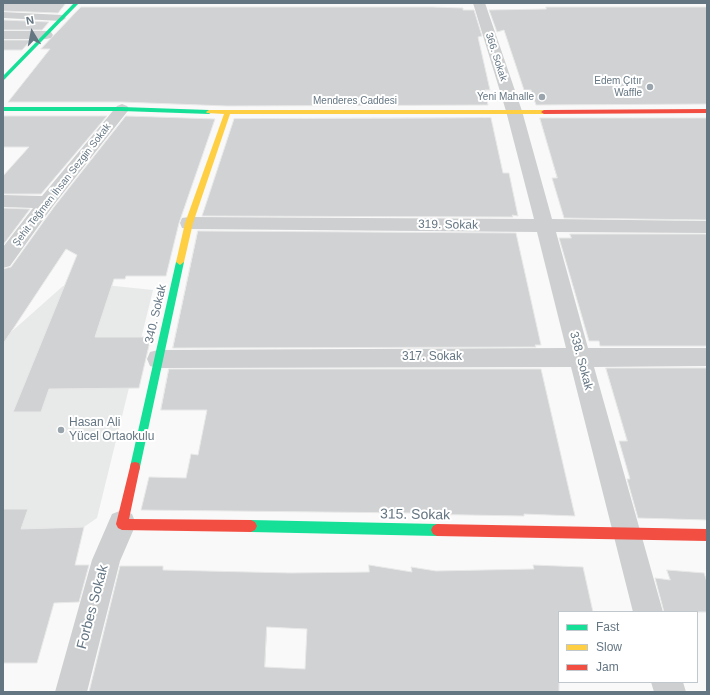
<!DOCTYPE html>
<meta charset="utf-8">
<style>
body{margin:0}
#map{position:relative;width:710px;height:695px;overflow:hidden;background:#f9f9f9;font-family:Helvetica,sans-serif}
canvas{display:block}
.frame{position:absolute;inset:0;border:4px solid #657683;pointer-events:none}
.legend{position:absolute;left:558px;top:611px;width:140px;height:72px;box-sizing:border-box;background:#fff;border:1px solid #c1c8cd;margin:0;padding:5px 7px;list-style:none;font-size:12px;color:#657683}
.legend li{display:flex;align-items:center;gap:8px;height:20px}
.legend b{width:20px;border:1px solid #c1c8cd}
.north{position:absolute;left:12px;top:12px;width:40px;height:40px;-webkit-text-stroke:3px #fff;paint-order:stroke;rotate:350deg;font-size:11px;font-weight:700;line-height:16px;text-align:center;color:#657683}
.north::after{content:'';display:block;margin:auto;width:14px;height:18px;background:#657683;clip-path:polygon(50% 0,100% 100%,50% 72%,0 100%)}
</style>
<div id="map">
<canvas width="710" height="695"></canvas>
<div class="frame"></div>
<ul class="legend">
<li><b style="height:5px;background:#16e098"></b>Fast</li>
<li><b style="height:5px;background:#ffcf43"></b>Slow</li>
<li><b style="height:5px;background:#f24e42"></b>Jam</li>
</ul>
<div class="north">N</div>
</div>
<script>
const ctx = document.querySelector('canvas').getContext('2d');
ctx.lineJoin = 'round';
function paint(path, color) {
  ctx.fillStyle = color;
  ctx.fill(path, 'evenodd');
}
function stroke(path, color, width, dash) {
  ctx.strokeStyle = color;
  ctx.lineWidth = width;
  ctx.lineCap = dash ? 'butt' : 'round';
  ctx.setLineDash(dash || []);
  ctx.stroke(path);
}
function write(font, color, halo, rows, align = 'center') {
  ctx.font = font + ' Helvetica,sans-serif';
  ctx.lineWidth = 4;
  ctx.setLineDash([]);
  ctx.textBaseline = 'middle';
  ctx.strokeStyle = halo;
  ctx.fillStyle = color;
  for (const [text, x, y, turn = 0] of rows) {
    ctx.save();
    ctx.translate(x, y);
    ctx.rotate((+turn || 0) * Math.PI / 180);
    ctx.textAlign = isNaN(turn) ? turn : align;
    if (halo) ctx.strokeText(text, 0, 0);
    ctx.fillText(text, 0, 0);
    ctx.restore();
  }
}
const built = new Path2D(`
 M105,285L153,290L97,518L84,527L25,529L3,535V343L10,333L63,286Z`);
const building = new Path2D(`
 M3,3H66L58,13L3,11Z
 M81,7H432L463,8V10H474L482,36L478,37L490,90H485L488,105L227,106L122,102H8L50,49H41Z
 M546,7H707V104L536,105L531,90H524L504,30L497,32L489,10L546,9Z
 M3,20L49,22L42,30H3Z
 M3,40H31L22,50H3Z
 M3,116H107L41,194H3V176L29,147H3Z
 M126,116L215,119L179,223L166,276H126L125,279H114L95,337H151L139,388L49,389L41,412H13L77,255L66,249L3,344V269L11,267L54,207Z
 M491,118L503,173H509L518,216L512,215L513,217L202,216L234,119Z
 M540,118H707V220L564,218L552,178H557Z
 M3,208L30,209L3,245Z
 M198,231L516,233L541,345H535L536,347L173,348Z
 M570,234H707V346H600L599,341H589L559,238H571Z
 M606,368H707V520L638,518L627,479H630L619,441H627Z
 M169,369H541L575,516L524,514V516L413,514V513L141,510L149,477L186,478L191,454L198,455L207,410H161Z
 M3,509H28L21,529L84,527L75,565H89L79,602L54,603L37,663H3Z
 M369,565L412,572L411,567L436,571L534,569L533,565L583,567L593,612H559V692H89L120,566H163V570L291,573L369,572ZM267,627L307,629L305,669L265,667Z
 M667,570L704,573L707,582V612H664L655,578L670,580Z`);
const lane = new Path2D(`
 M3,12L62,15L66,18L62,21L3,18Z`);
const street = new Path2D(`
 M473,3H485L522,111L552,219L707,221V233L556,232L588,348H707V366L594,367L663,612H633L571,367L158,368L150,366L147,359L150,352L158,350L566,348L537,232L189,229L182,228L180,223L182,218L189,217L534,219L506,111Z
 M3,31H46L51,32L53,35L51,38L46,39H3Z
 M122,104L127,106L130,109L127,112L53,206L10,266L3,268V247L33,208L3,207V195L42,196L117,106Z
 M122,510L132,514L136,524L120,561L87,692H55L92,560L112,514Z
 M651,682H683L686,692H654Z`);
const fast = new Path2D(`
 M74,3H79L3,81V76Z
 M3,107H122L209,110L212,112L209,114L122,111H3Z
 M180,259L184,262L140,467L139,471L135,472L131,471L130,467L176,262Z
 M251,520L437,524L441,526L443,530L441,534L437,536L251,532L247,530L245,526L247,522Z`);
const slow = new Path2D(`
 M209,110H544L547,112L544,114H230L193,223L184,262L180,265L176,262L185,223L224,114L207,113L206,112Z`);
const jam = new Path2D(`
 M707,109V113L544,114L541,112L544,110Z
 M135,462L139,463L140,467L129,519L251,520L255,522L257,526L255,530L251,532L122,530L118,528L116,524L130,467L131,463Z
 M437,524L707,529V541L437,536L433,534L431,530L433,526Z`);
const markers = [
 [650,87,4,"#99a4ac"],
 [542,97,4,"#99a4ac"],
 [61,430,4,"#99a4ac"]
];
const farStreetnames = [
 ["366. Sokak",496,57,72],
 ["Menderes Caddesi",355,101],
 ["Şehit Teğmen İhsan Sezgin Sokak",62,185,-52]
];
const farPoinames = [
 ["Edem Çıtır",642,81],
 ["Waffle",642,93],
 ["Yeni Mahalle",534,97]
];
const streetNames = [
 ["319. Sokak",448,225,1],
 ["340. Sokak",156,314,-77],
 ["317. Sokak",432,357],
 ["338. Sokak",581,361,75]
];
const poiNames = [
 ["Hasan Ali",69,423],
 ["Yücel Ortaokulu",69,437]
];
const nearStreetnames = [
 ["315. Sokak",415,515,1],
 ["Forbes Sokak",93,607,-75]
];
paint(built, '#e8e9e9');
paint(building, '#d0d2d3');
stroke(building, '#e8e8e8', 1);
paint(lane, '#cecfd0');
paint(street, '#cecfd0');
paint(fast, '#16e098');
paint(slow, '#ffcf43');
paint(jam, '#f24e42');
for (const [x, y, r, color] of markers) {
  const dot = new Path2D();
  dot.arc(x, y, r, 0, 2 * Math.PI);
  ctx.fillStyle = color;
  ctx.fill(dot);
  stroke(dot, '#fff', 1.5);
}
write('10px', '#657683', '#fff', farStreetnames);
write('10px', '#657683', '#fff', farPoinames, 'right');
write('12px', '#657683', '#fff', streetNames);
write('12px', '#657683', '#fff', poiNames, 'left');
write('14px', '#657683', '#fff', nearStreetnames);
</script>
